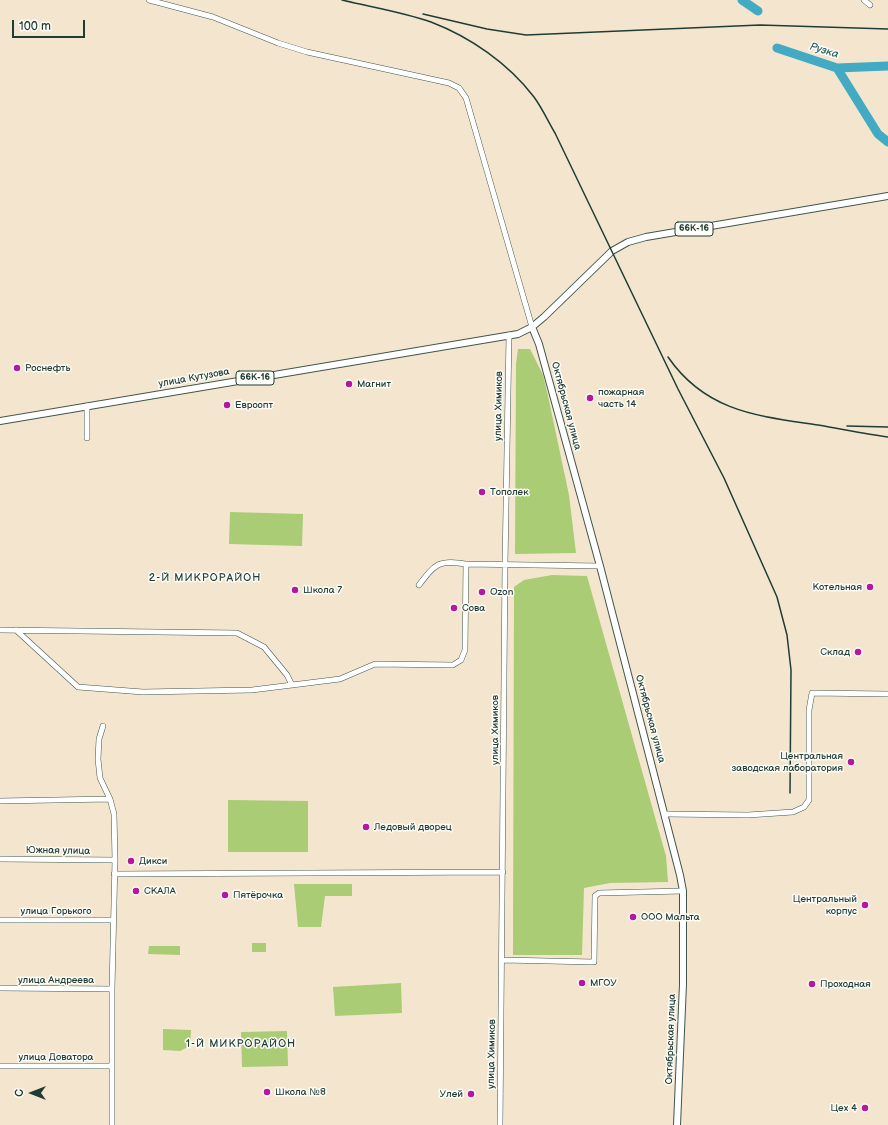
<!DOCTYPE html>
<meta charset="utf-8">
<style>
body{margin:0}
#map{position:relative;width:888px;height:1125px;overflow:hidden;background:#f4e6ce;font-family:"Balsamiq Sans",sans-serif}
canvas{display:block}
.north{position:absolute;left:12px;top:1073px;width:40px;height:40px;-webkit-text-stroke:3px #fdfcf7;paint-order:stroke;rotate:270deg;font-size:11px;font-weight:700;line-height:16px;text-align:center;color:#1f3d34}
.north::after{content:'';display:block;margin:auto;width:14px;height:18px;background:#1f3d34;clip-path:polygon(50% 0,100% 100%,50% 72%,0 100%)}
.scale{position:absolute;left:12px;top:20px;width:73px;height:18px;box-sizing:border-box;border:2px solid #1f3d34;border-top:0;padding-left:5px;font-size:12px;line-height:14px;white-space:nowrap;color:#1f3d34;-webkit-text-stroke:3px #fdfcf7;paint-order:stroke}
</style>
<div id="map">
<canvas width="888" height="1125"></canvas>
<div class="north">С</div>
<div class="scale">100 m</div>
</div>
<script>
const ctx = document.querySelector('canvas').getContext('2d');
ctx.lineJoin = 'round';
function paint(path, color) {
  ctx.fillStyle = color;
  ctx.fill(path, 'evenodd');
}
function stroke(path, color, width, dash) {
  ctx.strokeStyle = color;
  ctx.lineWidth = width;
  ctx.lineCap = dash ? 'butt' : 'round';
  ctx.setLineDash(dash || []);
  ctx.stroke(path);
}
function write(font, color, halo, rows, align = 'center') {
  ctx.font = font + ' "Balsamiq Sans",sans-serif';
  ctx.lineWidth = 3;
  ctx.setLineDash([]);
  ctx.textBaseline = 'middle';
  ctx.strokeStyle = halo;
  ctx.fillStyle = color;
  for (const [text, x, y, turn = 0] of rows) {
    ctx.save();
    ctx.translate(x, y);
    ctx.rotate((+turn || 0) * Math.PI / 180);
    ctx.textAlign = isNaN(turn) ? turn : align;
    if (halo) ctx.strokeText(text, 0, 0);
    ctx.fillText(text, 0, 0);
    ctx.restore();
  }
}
const green = new Path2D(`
 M518,349H530L543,375L548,396L569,495L576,553L515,554L516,364Z
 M230,512L303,514L302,546L229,544Z
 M552,575L587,576L666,856L668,882L610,883L584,888L582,955H513L514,587L524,580Z
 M228,800L308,801V852H228Z
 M294,884H352V896H325L321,927H298Z
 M252,943H266V952H252Z
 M149,946H180V955L148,954Z
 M401,983L402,1013L335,1016L333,987Z
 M163,1029L191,1030L190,1046L180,1051L163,1050Z
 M287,1031L288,1066L242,1067L241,1032Z`);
const river = new Path2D(`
 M742,0L758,11
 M777,48L837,68L888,66
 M837,68L878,134L888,142`);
const minor = new Path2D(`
 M149,0L213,17L278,43L307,52L449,83L459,88L466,98L532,327
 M864,0L870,5
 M87,406V438
 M419,585C435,564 439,559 466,564
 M0,630L237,633L264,647L287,675L292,685
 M16,630L78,687L143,692L252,690L340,679L375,664L453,665L461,660L465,650L466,564L600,566
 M103,726L99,739L98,759L100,778L110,799L114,814L115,860L112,989V1125
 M0,801L110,799
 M665,814L748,815L793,812L804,807L809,800V710L812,693L888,694
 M0,859L115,860
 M114,874L503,872
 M0,920H113
 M503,960L594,962L595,896L599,893L683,891
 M0,988L112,989
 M0,1066H112
 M500,1125L505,565L509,335`);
const major = new Path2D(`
 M532,327L539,344L600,566L680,875L683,891V984L677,1125
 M0,421L518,334L532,327L544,317L612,251L628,242L646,237L888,196`);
const rail = new Path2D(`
 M342,0C371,7 403,12 431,22C470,37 508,63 534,97C542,108 548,121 555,133L678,389L724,478L777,597L787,635L791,670L790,793
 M423,14L487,29L526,35L760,25L888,29
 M668,357C706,412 758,416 818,425C842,429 865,434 888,437
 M847,426L888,427`);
const markers = [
 [17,368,4,"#b5179e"],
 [349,384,4,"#b5179e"],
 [590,398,4,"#b5179e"],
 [227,405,4,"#b5179e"],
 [482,492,4,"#b5179e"],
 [870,587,4,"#b5179e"],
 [295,590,4,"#b5179e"],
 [482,592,4,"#b5179e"],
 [454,608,4,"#b5179e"],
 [858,652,4,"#b5179e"],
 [851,762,4,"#b5179e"],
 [366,827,4,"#b5179e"],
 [131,861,4,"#b5179e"],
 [136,891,4,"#b5179e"],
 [225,895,4,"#b5179e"],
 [865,905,4,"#b5179e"],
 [633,917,4,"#b5179e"],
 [582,983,4,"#b5179e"],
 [812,984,4,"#b5179e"],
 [267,1092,4,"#b5179e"],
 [471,1094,4,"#b5179e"],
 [865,1108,4,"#b5179e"]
];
const shields = [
 [694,229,38],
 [255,378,38]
];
const shieldNames = [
 ["66К-16",694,229],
 ["66К-16",255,378]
];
const poiNames = [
 ["Роснефть",25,368],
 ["Магнит",357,384],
 ["пожарная",598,392],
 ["часть 14",598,404],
 ["Евроопт",235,405],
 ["Тополек",490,492],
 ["Котельная",862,587,"right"],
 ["Школа 7",303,590],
 ["Ozon",490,592],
 ["Сова",462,608],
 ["Склад",850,652,"right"],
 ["Центральная",843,756,"right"],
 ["заводская лаборатория",843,768,"right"],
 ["Ледовый дворец",374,827],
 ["Дикси",139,861],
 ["СКАЛА",144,891],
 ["Пятёрочка",233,895],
 ["Центральный",857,899,"right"],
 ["корпус",857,911,"right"],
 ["ООО Мальта",641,917],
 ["МГОУ",590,983],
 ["Проходная",820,984],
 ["Школа №8",275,1092],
 ["Улей",463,1094,"right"],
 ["Цех 4",857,1108,"right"]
];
const streetNames = [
 ["улица Кутузова",194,378,-10],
 ["улица Химиков",499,406,-89],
 ["Октябрьская улица",566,406,75],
 ["Октябрьская улица",650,719,75],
 ["улица Химиков",495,730,-90],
 ["Южная улица",58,851,1],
 ["улица Горького",56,911],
 ["улица Андреева",56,980],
 ["Октябрьская улица",671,1039,-88],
 ["улица Химиков",492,1054,-89],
 ["улица Доватора",56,1057]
];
const waterNames = [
 ["Рузка",824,51,17]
];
const neighbourhoodNames = [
 ["2-Й МИКРОРАЙОН",205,578],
 ["1-Й МИКРОРАЙОН",241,1044]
];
paint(green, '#a9cc75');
stroke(river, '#42aac2', 9);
stroke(minor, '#3f564b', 6);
stroke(major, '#3f564b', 8);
stroke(minor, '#fff', 5);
stroke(major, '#fff', 6);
stroke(rail, '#1f3d34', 1.5);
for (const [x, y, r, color] of markers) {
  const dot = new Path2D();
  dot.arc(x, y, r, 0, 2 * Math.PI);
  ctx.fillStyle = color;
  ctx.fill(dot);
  stroke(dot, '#fdfcf7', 1.5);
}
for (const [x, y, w] of shields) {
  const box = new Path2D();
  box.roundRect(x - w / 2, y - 7, w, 14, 3);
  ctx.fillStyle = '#fdfcf7';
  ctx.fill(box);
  stroke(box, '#1f3d34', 1);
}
write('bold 9px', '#1f3d34', null, shieldNames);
write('10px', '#1f3d34', '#fdfcf7', poiNames, 'left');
write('10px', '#1f3d34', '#fdfcf7', streetNames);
write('italic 11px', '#2b6366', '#fdfcf7', waterNames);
ctx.letterSpacing = '1px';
write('11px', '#1f3d34', '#fdfcf7', neighbourhoodNames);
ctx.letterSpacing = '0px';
</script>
